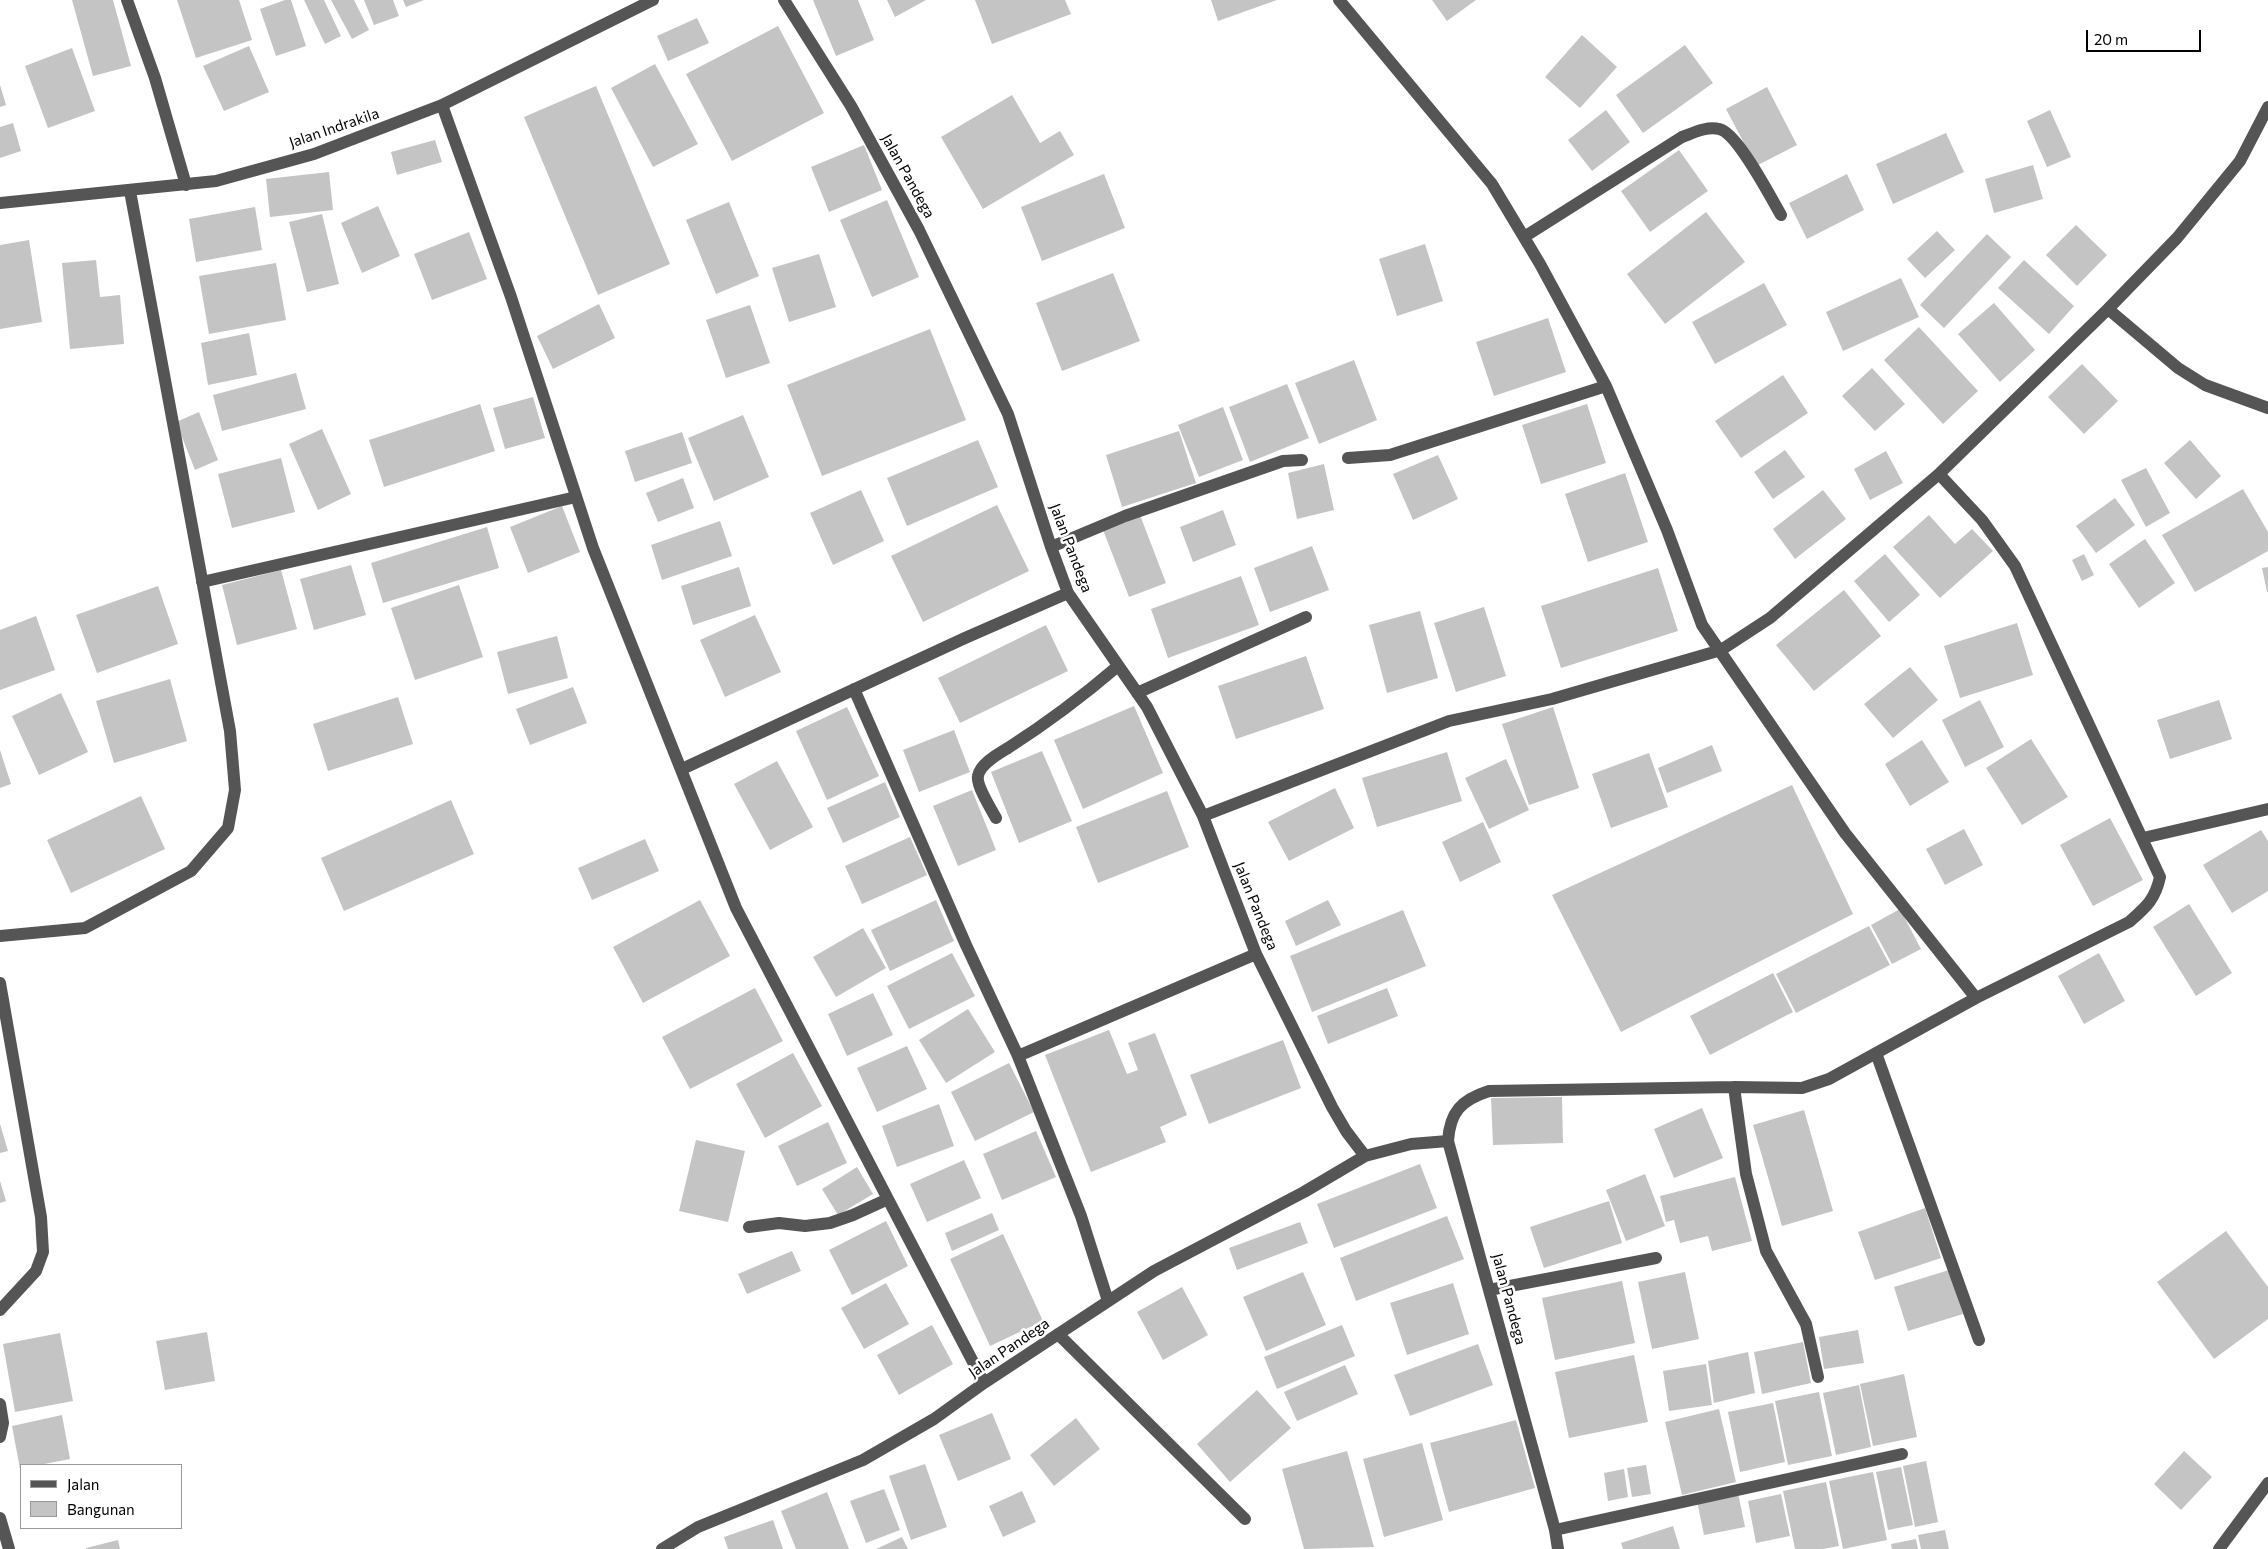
<!DOCTYPE html>
<style>
body{margin:0}
#map{position:relative;width:2268px;height:1549px;overflow:hidden;background:#fff;font-family:Commissioner,sans-serif}
canvas{display:block}
.legend{position:absolute;left:20px;top:1464px;width:162px;height:65px;box-sizing:border-box;background:#fff;border:1px solid #999;margin:0;padding:6px 9px;list-style:none;font-size:15px;color:#000}
.legend li{display:flex;align-items:center;gap:10px;height:25px}
.legend b{width:25px;border:1px solid #999}
.scale{position:absolute;left:2086px;top:30px;width:115px;height:22px;box-sizing:border-box;border:2px solid #000;border-top:0;padding-left:6px;font-size:15px;line-height:18px;white-space:nowrap;color:#000;-webkit-text-stroke:4px #fff;paint-order:stroke}
</style>
<div id="map">
<canvas width="2268" height="1549"></canvas>
<ul class="legend">
<li><b style="height:6px;background:#555"></b>Jalan</li>
<li><b style="height:14px;background:#c4c4c4"></b>Bangunan</li>
</ul>
<div class="scale">20 m</div>
</div>
<script>
const ctx = document.querySelector('canvas').getContext('2d');
ctx.lineJoin = 'round';
function paint(path, color) {
  ctx.fillStyle = color;
  ctx.fill(path, 'evenodd');
}
function stroke(path, color, width, dash) {
  ctx.strokeStyle = color;
  ctx.lineWidth = width;
  ctx.lineCap = dash ? 'butt' : 'round';
  ctx.setLineDash(dash || []);
  ctx.stroke(path);
}
function write(font, color, halo, rows, align = 'center') {
  ctx.font = font + ' Commissioner,sans-serif';
  ctx.lineWidth = 5;
  ctx.setLineDash([]);
  ctx.textBaseline = 'middle';
  ctx.strokeStyle = halo;
  ctx.fillStyle = color;
  for (const [text, x, y, turn = 0] of rows) {
    ctx.save();
    ctx.translate(x, y);
    ctx.rotate((+turn || 0) * Math.PI / 180);
    ctx.textAlign = isNaN(turn) ? turn : align;
    if (halo) ctx.strokeText(text, 0, 0);
    ctx.fillText(text, 0, 0);
    ctx.restore();
  }
}
const building = new Path2D(`
 M72,0H113L131,66L93,76Z
 M177,0H239L252,40L196,58Z
 M285,0H291L306,46L276,56L260,9Z
 M304,0H324L341,36L325,44Z
 M331,0H354L369,30L352,39Z
 M364,0H393L399,16L374,25Z
 M403,0H424L406,7Z
 M813,0H858L874,40L836,56Z
 M887,0H926L895,17Z
 M975,0H1065L1071,14L992,44Z
 M1211,0H1277L1218,21Z
 M1432,0H1476L1447,21Z
 M697,18L709,43L668,61L657,36Z
 M778,26L824,113L732,161L686,74Z
 M1582,35L1617,67L1580,108L1545,77Z
 M1685,45L1713,83L1643,133L1616,95Z
 M249,46L269,92L224,111L203,66Z
 M72,48L95,111L48,128L25,66Z
 M655,64L698,144L653,167L611,88Z
 M0,85L6,105L0,107Z
 M596,86L670,264L598,295L524,117Z
 M1767,87L1797,145L1756,166L1726,109Z
 M1012,95L1040,143L1060,131L1074,155L983,209L941,137Z
 M1606,110L1630,142L1592,171L1568,140Z
 M2050,110L2071,157L2047,167L2027,121Z
 M13,123L21,151L0,158V127Z
 M1946,133L1964,172L1893,204L1876,164Z
 M435,140L442,162L397,175L391,152Z
 M864,145L882,190L829,212L811,167Z
 M1679,150L1708,191L1650,232L1621,191Z
 M2033,165L2043,199L1994,213L1985,179Z
 M329,172L333,210L270,217L266,179Z
 M1104,174L1125,228L1042,261L1021,207Z
 M1847,174L1864,210L1807,239L1789,203Z
 M887,200L919,277L872,297L840,220Z
 M729,202L759,276L716,294L686,220Z
 M378,206L400,256L362,273L341,223Z
 M255,207L262,250L196,262L189,219Z
 M1706,212L1745,262L1665,324L1627,274Z
 M322,214L339,284L307,292L289,222Z
 M2076,225L2107,255L2077,286L2046,255Z
 M1937,231L1955,250L1925,278L1907,259Z
 M469,232L487,279L432,300L414,254Z
 M1987,234L2011,257L1944,328L1920,305Z
 M29,240L42,322L0,329V245Z
 M1425,244L1443,301L1397,316L1379,259Z
 M819,254L836,307L789,322L772,268Z
 M96,260L100,297L120,295L124,344L70,349L62,263Z
 M2024,260L2074,306L2049,334L1998,288Z
 M276,263L286,320L209,334L199,276Z
 M1113,273L1140,341L1062,371L1036,303Z
 M1901,278L1919,317L1843,351L1826,312Z
 M1764,283L1787,325L1715,364L1692,322Z
 M1994,303L2035,350L2000,382L1958,334Z
 M599,304L615,338L553,369L537,336Z
 M750,305L770,363L726,378L706,320Z
 M1548,318L1566,372L1494,396L1476,342Z
 M1919,327L1978,391L1943,424L1884,360Z
 M930,329L966,420L822,476L787,385Z
 M249,333L257,375L208,385L201,343Z
 M1354,360L1377,420L1319,444L1295,383Z
 M2082,364L2118,401L2084,434L2048,397Z
 M1872,368L1905,404L1875,431L1842,396Z
 M296,373L306,409L222,431L213,395Z
 M1783,375L1808,413L1741,458L1715,421Z
 M1287,384L1309,438L1250,462L1229,407Z
 M533,397L545,438L505,449L493,408Z
 M480,404L495,451L384,487L369,440Z
 M1587,404L1606,463L1541,484L1522,425Z
 M1223,407L1243,460L1199,477L1178,425Z
 M199,412L218,460L195,470L176,422Z
 M743,415L769,477L714,501L688,438Z
 M322,429L351,494L318,510L289,444Z
 M1179,431L1196,483L1122,507L1106,455Z
 M682,432L692,463L635,482L625,451Z
 M978,440L998,487L907,526L887,478Z
 M2190,440L2221,476L2196,499L2164,463Z
 M1785,450L1805,477L1773,499L1754,472Z
 M1886,451L1903,483L1870,500L1854,469Z
 M1438,455L1458,499L1413,520L1393,474Z
 M281,458L295,512L232,528L218,474Z
 M1324,464L1334,510L1297,519L1288,473Z
 M2146,468L2170,513L2146,527L2121,480Z
 M1625,473L1648,542L1588,562L1565,494Z
 M683,478L694,508L658,522L646,493Z
 M2243,489L2268,532V551L2195,592L2162,535Z
 M861,490L884,541L833,565L810,513Z
 M1823,490L1846,519L1795,559L1773,529Z
 M2115,498L2135,525L2096,553L2076,526Z
 M997,505L1029,571L923,622L891,556Z
 M562,506L580,552L528,573L510,527Z
 M1223,510L1236,545L1193,562L1180,527Z
 M1140,515L1166,583L1129,597L1103,530Z
 M1929,515L1955,544L1972,529L1993,551L1940,598L1893,547Z
 M720,521L732,556L662,580L651,545Z
 M487,527L499,568L383,603L371,563Z
 M2145,539L2175,583L2139,608L2109,564Z
 M1312,546L1329,590L1270,612L1254,568Z
 M1885,554L1920,595L1889,622L1854,581Z
 M2084,554L2094,575L2082,581L2072,560Z
 M351,565L366,615L314,630L300,579Z
 M739,567L751,606L693,625L681,586Z
 M2268,567V592H2267L2262,568Z
 M1658,568L1678,631L1561,668L1541,606Z
 M281,570L297,629L237,645L222,585Z
 M1241,576L1259,625L1168,658L1151,609Z
 M459,585L483,657L415,680L391,608Z
 M158,586L178,644L97,673L76,615Z
 M1844,590L1881,636L1814,691L1776,645Z
 M1484,607L1506,676L1456,692L1434,623Z
 M1420,611L1438,678L1387,693L1369,625Z
 M755,615L781,672L725,697L700,640Z
 M36,616L55,670L0,690V630Z
 M2017,623L2033,675L1960,698L1944,646Z
 M1046,625L1068,671L960,723L938,678Z
 M557,636L568,678L508,694L497,652Z
 M1306,656L1324,709L1236,739L1218,686Z
 M1910,667L1938,700L1893,738L1864,704Z
 M170,679L187,741L114,763L96,701Z
 M573,687L587,723L530,745L516,709Z
 M61,693L88,752L39,775L12,716Z
 M398,697L413,744L328,771L313,724Z
 M1980,700L2004,747L1965,767L1942,720Z
 M2219,700L2232,739L2170,759L2157,720Z
 M1134,706L1163,773L1083,809L1054,740Z
 M847,707L879,776L827,800L796,731Z
 M1553,707L1579,788L1529,805L1502,724Z
 M954,730L970,772L919,792L903,750Z
 M2031,739L2068,797L2022,825L1986,768Z
 M1922,740L1949,782L1910,806L1885,764Z
 M1712,745L1722,771L1667,793L1658,768Z
 M0,750L11,784L0,788Z
 M1042,751L1072,821L1019,843L991,772Z
 M1447,752L1462,801L1377,827L1362,778Z
 M1649,753L1668,807L1611,828L1592,774Z
 M1506,759L1529,810L1489,829L1465,778Z
 M777,761L813,827L770,850L734,784Z
 M885,782L900,817L843,843L827,808Z
 M1792,785L1853,914L1621,1032L1552,895Z
 M1335,788L1354,828L1289,861L1268,822Z
 M972,790L996,850L958,866L933,806Z
 M1167,791L1189,847L1098,883L1076,827Z
 M141,796L165,849L71,893L47,840Z
 M451,800L474,854L344,911L321,858Z
 M2110,818L2143,880L2093,906L2060,845Z
 M1483,822L1501,862L1460,882L1442,842Z
 M1964,829L1983,865L1945,885L1926,849Z
 M2261,830L2268,841V891L2232,913L2203,865Z
 M910,837L927,875L862,904L845,866Z
 M645,839L659,871L592,900L578,868Z
 M700,900L730,956L643,1003L613,947Z
 M936,900L954,941L890,971L871,930Z
 M1328,900L1341,925L1296,946L1285,921Z
 M2189,904L2232,973L2196,996L2153,927Z
 M1900,909L1921,949L1892,964L1871,925Z
 M1403,910L1426,966L1312,1012L1290,956Z
 M1869,926L1890,965L1796,1013L1776,974Z
 M863,928L886,968L836,997L813,957Z
 M952,953L975,996L909,1029L887,986Z
 M2099,953L2125,1001L2084,1024L2058,976Z
 M1773,973L1793,1012L1710,1055L1690,1016Z
 M755,988L783,1041L690,1089L662,1037Z
 M1387,988L1398,1016L1328,1044L1317,1016Z
 M873,993L893,1035L847,1056L828,1014Z
 M968,1009L995,1052L946,1083L919,1040Z
 M1109,1030L1127,1074L1138,1070L1128,1043L1155,1033L1187,1115L1160,1127L1166,1142L1091,1172L1045,1055Z
 M1283,1040L1301,1088L1209,1124L1190,1075Z
 M907,1046L927,1089L877,1112L857,1068Z
 M793,1053L822,1106L765,1138L736,1084Z
 M1009,1063L1034,1112L975,1141L951,1092Z
 M1562,1097L1563,1143L1493,1145L1491,1098Z
 M939,1104L954,1146L897,1167L882,1126Z
 M1702,1108L1723,1158L1674,1178L1654,1129Z
 M1804,1110L1833,1211L1782,1226L1753,1125Z
 M828,1122L847,1163L797,1186L778,1146Z
 M0,1124L8,1151L0,1153Z
 M1036,1131L1056,1177L1002,1200L983,1154Z
 M696,1140L745,1151L728,1222L679,1211Z
 M964,1160L981,1198L927,1222L910,1184Z
 M1420,1164L1437,1208L1334,1248L1317,1204Z
 M857,1167L873,1194L838,1215L822,1189Z
 M1645,1174L1665,1226L1626,1241L1606,1190Z
 M1735,1177L1752,1241L1712,1251L1708,1236L1680,1243L1674,1220L1666,1222L1660,1196Z
 M0,1181L6,1201L0,1203Z
 M1609,1201L1622,1243L1544,1268L1530,1227Z
 M1925,1208L1941,1258L1875,1280L1858,1232Z
 M992,1213L999,1230L952,1251L945,1233Z
 M1447,1216L1464,1259L1356,1301L1340,1258Z
 M886,1221L908,1266L852,1295L829,1250Z
 M1300,1222L1308,1243L1237,1270L1229,1248Z
 M2226,1231L2268,1287V1319L2214,1359L2157,1282Z
 M1003,1234L1043,1321L990,1346L950,1259Z
 M792,1251L801,1271L747,1294L738,1274Z
 M1949,1270L1963,1314L1908,1331L1894,1287Z
 M1303,1272L1326,1325L1266,1351L1243,1297Z
 M1685,1272L1699,1339L1652,1349L1638,1282Z
 M1622,1281L1635,1343L1555,1360L1542,1298Z
 M886,1283L909,1324L864,1349L841,1308Z
 M1453,1283L1469,1334L1407,1355L1390,1303Z
 M1182,1287L1208,1335L1163,1360L1137,1312Z
 M932,1325L953,1364L899,1395L877,1355Z
 M1342,1325L1355,1356L1277,1389L1264,1357Z
 M1858,1330L1864,1363L1824,1369L1819,1337Z
 M207,1332L215,1381L165,1390L156,1341Z
 M60,1333L73,1401L15,1412L3,1344Z
 M1803,1342L1811,1383L1762,1394L1754,1352Z
 M1478,1344L1493,1385L1410,1416L1394,1375Z
 M1748,1352L1755,1393L1714,1403L1708,1361Z
 M1634,1355L1648,1422L1569,1438L1555,1372Z
 M1706,1364L1712,1405L1669,1411L1663,1371Z
 M1345,1365L1358,1394L1297,1421L1284,1392Z
 M1904,1374L1917,1437L1873,1446L1860,1384Z
 M1859,1385L1871,1447L1836,1455L1823,1393Z
 M1257,1390L1291,1428L1230,1482L1197,1444Z
 M1819,1392L1832,1456L1788,1465L1775,1401Z
 M1773,1403L1785,1462L1740,1472L1728,1412Z
 M1719,1409L1736,1482L1682,1495L1665,1422Z
 M992,1413L1011,1459L958,1481L939,1435Z
 M62,1415L70,1459L39,1465H21L20,1469L12,1426Z
 M1076,1418L1100,1449L1054,1486L1030,1455Z
 M1516,1420L1535,1488L1449,1512L1430,1443Z
 M1422,1443L1443,1520L1384,1537L1363,1459Z
 M1347,1451L1374,1547L1304,1549L1282,1469Z
 M2184,1451L2212,1477L2181,1510L2154,1484Z
 M1926,1461L1938,1522L1915,1527L1903,1466Z
 M925,1464L947,1527L911,1540L889,1476Z
 M1646,1465L1651,1494L1632,1497L1627,1468Z
 M1901,1467L1913,1525L1888,1530L1876,1472Z
 M1624,1469L1628,1497L1608,1501L1604,1473Z
 M1873,1472L1887,1540L1843,1549L1829,1481Z
 M1826,1482L1839,1546L1823,1549H1795L1783,1491Z
 M884,1489L900,1530L866,1543L850,1501Z
 M1022,1491L1036,1522L1003,1537L989,1506Z
 M827,1492L849,1549H796L781,1511Z
 M1738,1493L1745,1527L1704,1535L1697,1501Z
 M1781,1494L1790,1536L1756,1543L1748,1501Z
 M773,1520L783,1549H728L724,1537Z
 M1673,1526L1680,1549H1623L1621,1543Z
 M1945,1530L1949,1549H1921L1918,1535Z
 M902,1537L908,1549H876Z
 M1916,1539L1918,1549H1892L1891,1544Z
 M118,1540L120,1549H86V1548Z`);
const minor = new Path2D(`
 M127,0L155,78L186,185
 M784,0L851,106L919,230L1008,414L1051,547L1068,593L1147,707L1203,816L1256,954L1332,1107L1346,1131L1365,1156
 M1339,0L1492,184L1540,264L1606,386L1667,530L1702,625L1845,833L1976,998L2129,922C2146,907 2155,900 2160,877L2015,566L1982,520L1939,474
 M442,105L511,297L593,548L736,908L984,1383
 M0,203L216,181L314,154L442,105L653,0
 M1524,237L1682,137C1693,133 1707,126 1719,129C1737,132 1771,198 1781,215
 M2108,309L2178,368L2205,385L2268,408
 M1348,458L1390,455L1606,386
 M1051,547L1125,516L1283,461L1302,460
 M202,582L576,497
 M854,689L966,945L1018,1056L1081,1216L1108,1301
 M1137,693L1306,617
 M682,769L965,638L1068,593
 M1203,816L1449,721L1552,699L1721,650L1770,618L1939,474L2108,309L2177,238L2240,161L2268,107
 M996,818C991,809 976,785 978,776C980,764 998,754 1008,748C1047,723 1083,696 1118,666
 M2143,838L2268,809
 M0,936L85,928L191,871L228,828L235,790L230,731L130,191
 M0,983L41,1217L43,1252L36,1271L0,1310
 M1876,1053L1979,1340
 M1018,1056L1256,954
 M1734,1087L1746,1174L1766,1251L1806,1324L1818,1377
 M1448,1141C1450,1112 1461,1100 1489,1091L1734,1087L1802,1088L1829,1079L1976,998
 M749,1227L779,1223L805,1226L830,1223L853,1215L888,1199
 M1489,1290L1656,1258
 M1058,1334L1245,1519
 M0,1404L3,1423L0,1437
 M0,1518L9,1549
 M1555,1530L1902,1454
 M662,1549L698,1527L863,1460L934,1419L984,1383L1154,1271L1304,1192L1365,1156L1411,1144L1448,1141L1555,1530L1558,1549
 M2219,1549L2268,1483`);
const streetNames = [
 ["Jalan Indrakila",334,128,-19],
 ["Jalan Pandega",908,176,61],
 ["Jalan Pandega",1071,548,69],
 ["Jalan Pandega",1256,906,68],
 ["Jalan Pandega",1509,1299,75],
 ["Jalan Pandega",1009,1348,-34]
];
paint(building, '#c4c4c4');
stroke(minor, '#555', 12);
write('15px', '#000', '#fff', streetNames);
</script>
